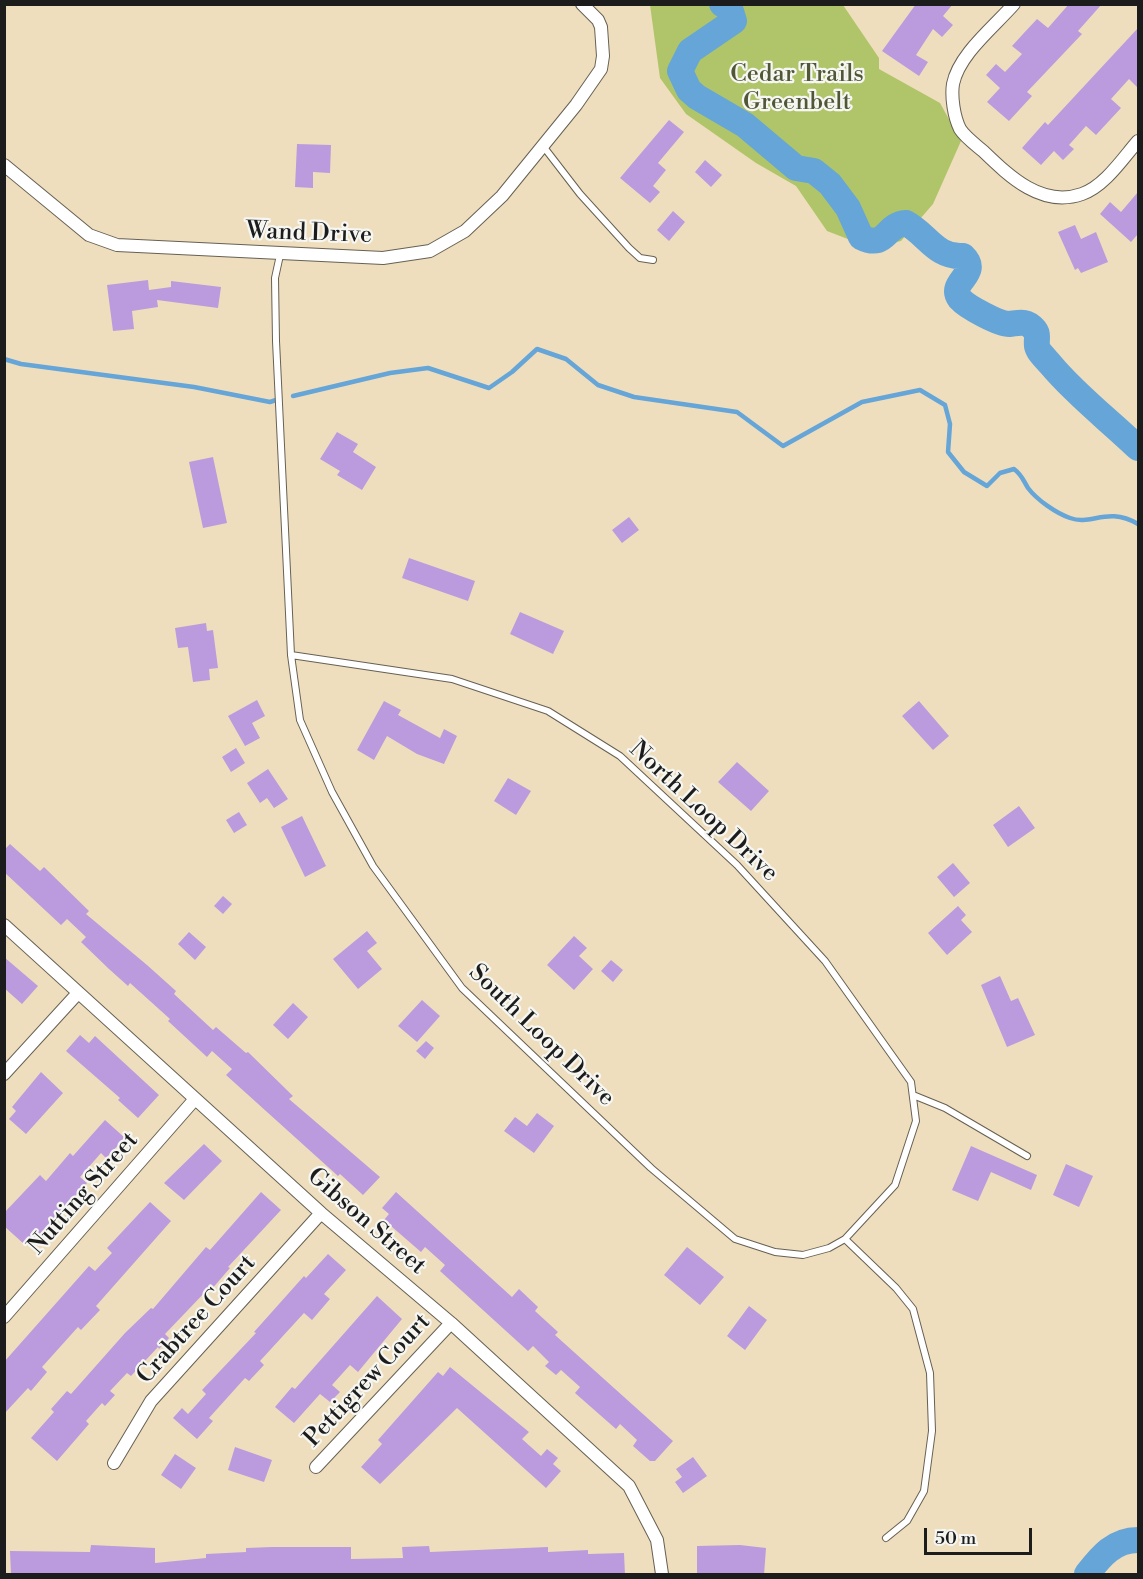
<!DOCTYPE html>
<style>
body{margin:0}
#map{position:relative;width:1143px;height:1579px;overflow:hidden;background:#efdebd;font-family:"Libre Bodoni",serif}
canvas{display:block}
.frame{position:absolute;inset:0;border:6px solid #1c1c1c;pointer-events:none}
.scale{position:absolute;left:924px;top:1528px;width:108px;height:27px;box-sizing:border-box;border:3px solid #1c1c1c;border-top:0;padding-left:8px;font-size:18px;line-height:21px;white-space:nowrap;color:#1c1c1c;-webkit-text-stroke:4px #f6f6f2;paint-order:stroke}
</style>
<div id="map">
<canvas width="1143" height="1579"></canvas>
<div class="frame"></div>
<div class="scale">50 m</div>
</div>
<script>
const ctx = document.querySelector('canvas').getContext('2d');
ctx.lineJoin = 'round';
function paint(path, color) {
  ctx.fillStyle = color;
  ctx.fill(path, 'evenodd');
}
function stroke(path, color, width, dash) {
  ctx.strokeStyle = color;
  ctx.lineWidth = width;
  ctx.lineCap = dash ? 'butt' : 'round';
  ctx.setLineDash(dash || []);
  ctx.stroke(path);
}
function write(font, color, halo, rows, align = 'center') {
  ctx.font = font + ' "Libre Bodoni",serif';
  ctx.lineWidth = 4.5;
  ctx.setLineDash([]);
  ctx.textBaseline = 'middle';
  ctx.strokeStyle = halo;
  ctx.fillStyle = color;
  for (const [text, x, y, turn = 0] of rows) {
    ctx.save();
    ctx.translate(x, y);
    ctx.rotate((+turn || 0) * Math.PI / 180);
    ctx.textAlign = isNaN(turn) ? turn : align;
    if (halo) ctx.strokeText(text, 0, 0);
    ctx.fillText(text, 0, 0);
    ctx.restore();
  }
}
const green = new Path2D(`
 M650,5H843L879,58V69L940,103L961,141L933,204L901,241L871,248L827,231L796,186L756,163L686,114L660,78Z`);
const stream = new Path2D(`
 M4,359L21,364L194,387L270,402L276,400
 M293,396L390,373L428,368L489,388L512,372L537,349L566,359L598,385L634,397L737,412L783,446L862,402L920,390L945,405L950,424L948,452L964,472L987,486L1000,473L1014,469C1022,475 1023,480 1028,488C1037,500 1056,513 1070,518C1092,526 1107,506 1138,524`);
const river = new Path2D(`
 M722,4L730,8L734,21L690,51L680,71L689,90L697,97L745,125L796,168L814,171L830,184L848,208L861,237C887,250 885,224 906,223C927,234 936,258 963,256C982,274 947,282 960,299C967,307 999,324 1009,324C1019,323 1026,320 1034,329C1039,334 1036,340 1037,346C1038,352 1047,360 1051,365C1076,395 1110,421 1138,448
 M1087,1574C1101,1556 1114,1540 1138,1540`);
const building = new Path2D(`
 M916,4H953L943,16L953,25L942,37L933,29L916,55L928,62L919,76L882,51Z
 M1069,4H1102L1078,31L1082,34L1027,92L1032,96L1009,121L987,102L1000,88L986,75L996,64L1005,72L1022,54L1012,46L1023,34L1037,19L1048,28Z
 M1138,28V88L1129,79L1111,99L1121,108L1096,135L1086,126L1069,145L1074,149L1063,160L1054,151L1041,165L1022,148L1045,122L1048,125Z
 M669,120L684,132L658,163L666,170L653,186L660,192L650,203L620,178Z
 M297,144L331,145L330,173L313,172V188L295,187Z
 M705,160L722,175L711,187L695,172Z
 M1138,192V234L1131,242L1100,214L1110,202L1121,212Z
 M673,211L685,222L669,241L657,230Z
 M1075,225L1081,239L1096,232L1108,262L1081,273L1078,268L1075,270L1058,232Z
 M148,280L149,290L171,287V281L221,287L218,308L157,300L158,307L132,311L134,329L113,331L107,285Z
 M337,432L358,444L353,452L376,467L362,490L337,475L340,471L320,459Z
 M213,457L227,523L203,528L189,462Z
 M629,517L639,530L622,543L612,530Z
 M409,558L475,581L468,601L402,578Z
 M520,612L564,631L553,654L510,634Z
 M206,623L207,631L213,630L218,668L209,669L210,680L193,682L188,647L178,648L175,628Z
 M257,700L265,716L252,723L260,738L245,746L228,716Z
 M384,701L401,710L398,715L440,738L444,729L457,736L444,764L417,754L387,736L374,760L357,750Z
 M919,701L949,736L933,750L902,716Z
 M236,748L245,763L231,772L222,757Z
 M737,762L769,791L751,811L718,782Z
 M268,769L288,799L274,808L267,798L260,803L247,783Z
 M508,778L531,791L516,815L494,801Z
 M1019,806L1035,828L1008,847L993,825Z
 M239,812L247,825L234,833L226,820Z
 M302,816L326,866L305,877L281,827Z
 M10,844L40,871L44,867L89,911L86,914L147,965L176,991L174,994L213,1030L216,1027L246,1053L248,1052L293,1096L289,1099L380,1177L363,1195L340,1174L338,1176L226,1075L232,1069L212,1051L207,1057L168,1021L170,1019L130,983L128,986L109,969L81,942L86,937L67,919L61,925L4,872V850Z
 M953,863L970,883L954,897L937,877Z
 M223,896L232,904L223,914L214,906Z
 M958,906L966,915L961,920L972,932L947,955L928,933Z
 M367,931L377,943L367,951L382,969L358,989L333,959Z
 M189,932L206,947L195,960L178,944Z
 M574,936L587,948L579,956L593,969L574,990L547,965Z
 M4,957L38,986L22,1004L4,988Z
 M611,960L623,970L613,982L601,971Z
 M1000,976L1011,1001L1018,998L1035,1035L1007,1047L981,985Z
 M422,1000L440,1016L417,1042L398,1026Z
 M293,1003L308,1017L288,1039L273,1025Z
 M80,1035L89,1043L95,1036L159,1095L138,1118L118,1100L120,1098L66,1051Z
 M426,1041L434,1048L425,1059L416,1051Z
 M41,1072L63,1093L26,1134L9,1119L16,1111L12,1107Z
 M537,1113L554,1126L534,1153L504,1131L515,1117L527,1126Z
 M105,1120L125,1138L106,1158L101,1153L80,1177L87,1183L36,1240L32,1236L24,1244L4,1226V1213L40,1175L46,1181L70,1153L73,1156Z
 M204,1144L222,1161L184,1200L164,1183Z
 M971,1146L1037,1175L1031,1190L991,1172L978,1201L952,1190Z
 M1066,1164L1093,1176L1079,1207L1053,1195Z
 M261,1192L281,1210L228,1267L230,1268L211,1290L209,1288L165,1334L169,1338L159,1349L158,1347L131,1376L127,1373L110,1391L115,1395L105,1406L102,1403L86,1421L89,1424L57,1461L31,1438L54,1412L51,1409L67,1391L71,1394L125,1333L151,1308L153,1309L206,1247L210,1250Z
 M396,1192L512,1297L519,1289L538,1307L535,1311L558,1332L555,1335L673,1441L655,1461H650L633,1446L637,1440L620,1424L616,1429L575,1393L580,1387L561,1370L556,1375L545,1366L549,1362L533,1346L528,1351L440,1271L445,1265L425,1247L421,1252L384,1220L389,1214L382,1208Z
 M150,1202L171,1221L96,1306L100,1310L81,1330L78,1327L42,1367L47,1372L31,1391L28,1388L4,1414V1362L89,1266L95,1271L112,1253L107,1248Z
 M687,1247L724,1277L700,1305L664,1275Z
 M328,1254L346,1270L324,1294L330,1299L312,1320L304,1313L260,1361L264,1365L249,1381L245,1378L209,1418L213,1421L197,1439L173,1418L182,1408L188,1414L206,1394L202,1390L256,1333L254,1332L304,1276L306,1278Z
 M377,1296L402,1319L358,1372L350,1365L332,1385L340,1392L330,1402L320,1394L294,1423L275,1407L292,1387L295,1389Z
 M749,1306L767,1320L745,1350L727,1336Z
 M450,1367L529,1432L522,1439L541,1456L547,1449L558,1458L553,1464L561,1471L546,1488L457,1408L380,1484L361,1467L382,1444L378,1440L438,1372L443,1376Z
 M235,1447L272,1460L264,1482L228,1470Z
 M175,1454L196,1468L181,1489L161,1475Z
 M693,1457L707,1476L683,1493L675,1482L682,1477L676,1469Z
 M91,1545L155,1548V1563L206,1558V1554L246,1552V1548L272,1547H351V1559L403,1558L402,1547L429,1546L430,1552L548,1547V1552L588,1550V1554L624,1553L625,1575H11L10,1551L90,1552Z
 M740,1545L766,1548L764,1575L697,1573V1546Z`);
const lane = new Path2D(`
 M543,146L580,194L629,248L640,258L653,260
 M280,255L275,278L276,341L291,655L300,720L332,792L373,866L462,988L651,1168L735,1239L775,1252L803,1255L829,1248L845,1239L895,1185L916,1121L911,1082L825,961L737,865L620,756L548,711L452,679L291,655
 M913,1095L945,1108L1027,1156
 M845,1239L896,1288L913,1309L930,1373L932,1431L924,1491L907,1521L886,1538`);
const street = new Path2D(`
 M1014,4C994,27 959,54 953,84C951,97 954,117 960,129C965,137 976,145 983,151C1010,177 1042,208 1082,194C1105,186 1123,158 1138,141
 M4,165L89,235L117,245L383,258L430,251L465,231L502,196L576,105L601,69L603,56L601,27L598,20L582,4
 M4,925L321,1213L451,1323L629,1486L657,1540L662,1574
 M4,1074L78,993
 M4,1317L195,1099
 M114,1463L151,1401L321,1213
 M316,1467L451,1323`);
const parkNames = [
 ["Cedar Trails",797,75],
 ["Greenbelt",797,103]
];
const streetNames = [
 ["Wand Drive",309,234,2],
 ["North Loop Drive",703,812,43],
 ["South Loop Drive",541,1036,44],
 ["Nutting Street",84,1194,-49],
 ["Gibson Street",366,1222,41],
 ["Crabtree Court",197,1320,-48],
 ["Pettigrew Court",368,1381,-47]
];
paint(green, '#b0c569');
stroke(stream, '#65a5d8', 4.5);
stroke(river, '#65a5d8', 26);
paint(building, '#bb9bde');
stroke(lane, '#666054', 8);
stroke(street, '#666054', 14);
stroke(lane, '#fff', 6);
stroke(street, '#fff', 12);
write('24px', '#505737', '#f6f6f2', parkNames);
write('24px', '#1c1c1c', '#f6f6f2', streetNames);
</script>
